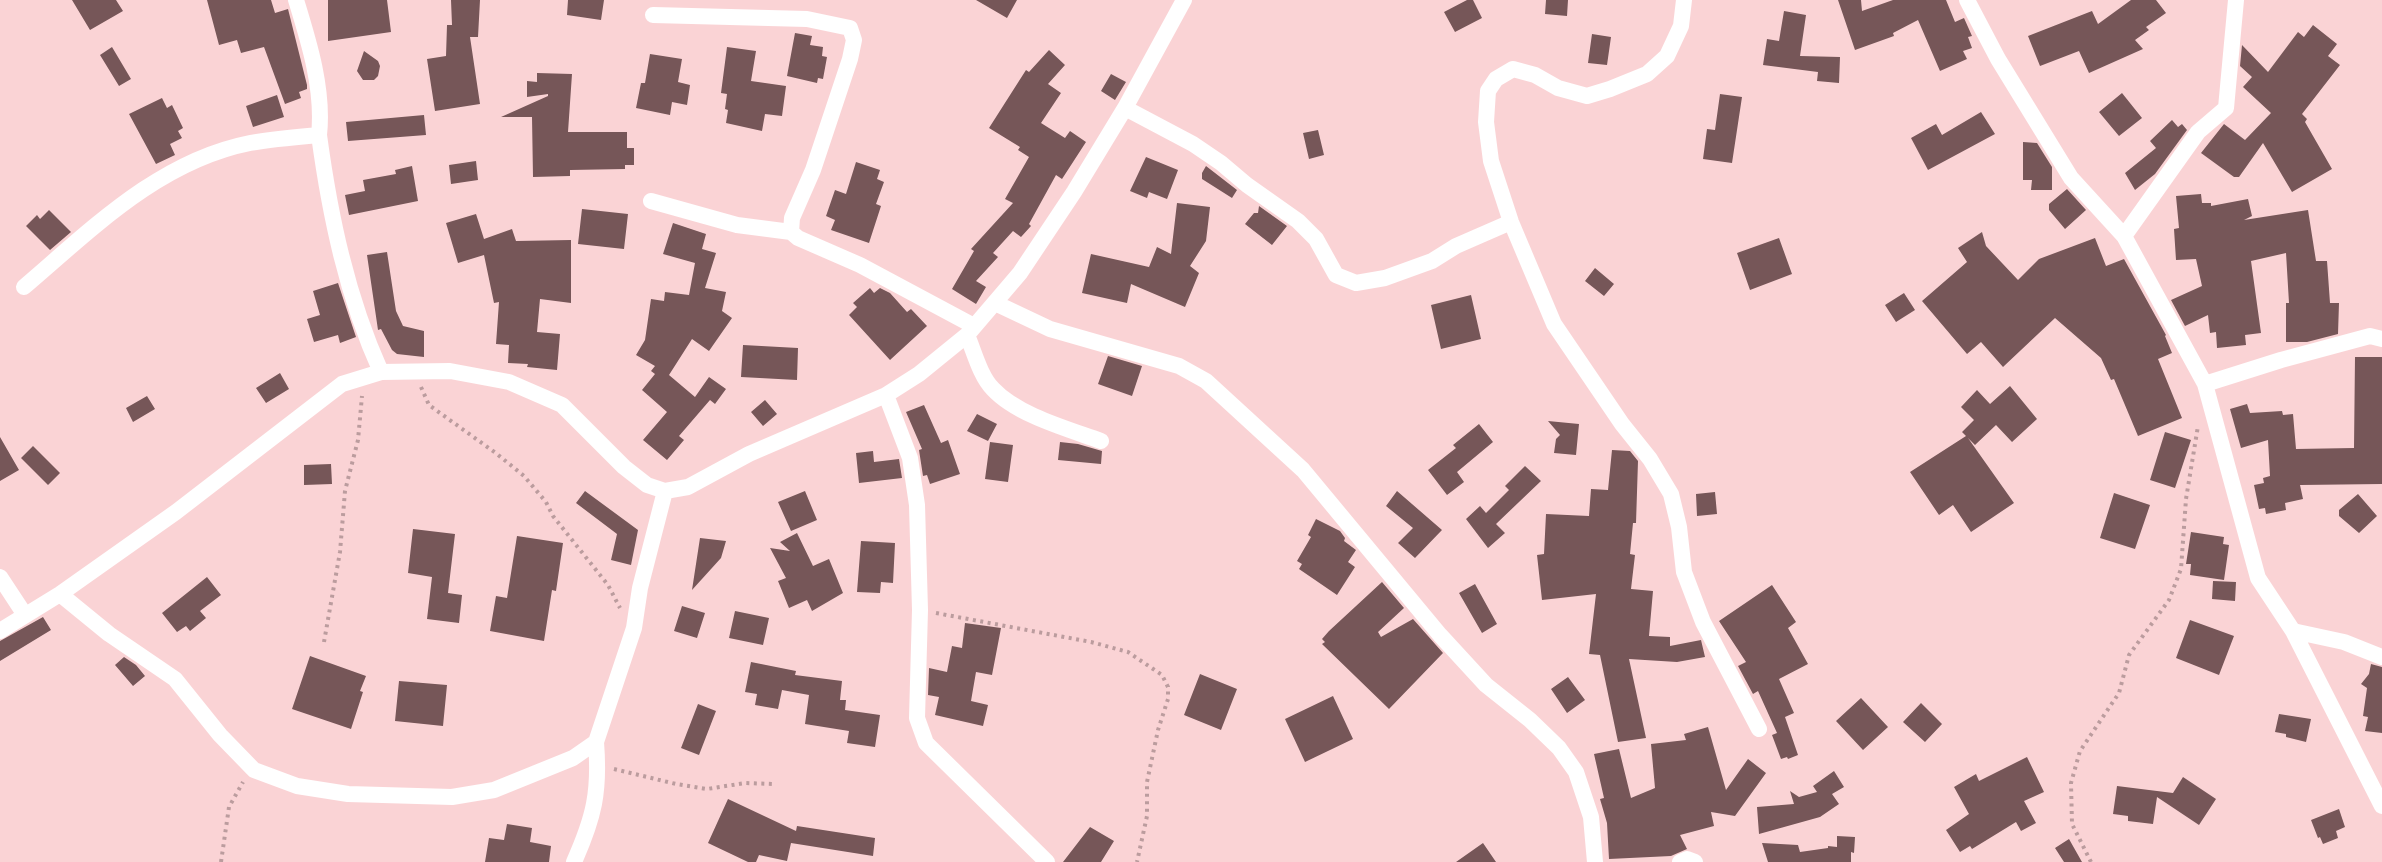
<!DOCTYPE html>
<style>
body{margin:0}
canvas{display:block;background:#fad3d5}
</style>
<canvas width="2382" height="862"></canvas>
<script>
const ctx = document.querySelector('canvas').getContext('2d');
ctx.lineJoin = 'round';
function paint(path, color) {
  ctx.fillStyle = color;
  ctx.fill(path, 'evenodd');
}
function stroke(path, color, width, dash) {
  ctx.strokeStyle = color;
  ctx.lineWidth = width;
  ctx.lineCap = dash ? 'butt' : 'round';
  ctx.setLineDash(dash || []);
  ctx.stroke(path);
}
const building = new Path2D(`
 M72,0H116L123,11L90,30Z
 M207,0H271L275,13L288,9L307,85V89L299,92L301,98L285,104L264,47L241,53L237,40L219,45Z
 M328,0H387L391,32L328,41Z
 M451,0H480L478,37H470L480,104L435,111L427,59L446,56L447,25H452Z
 M568,0H604L601,20L567,15Z
 M976,0H1017L1007,18Z
 M1467,0H1473L1482,18L1455,32L1444,12Z
 M1546,0H1568L1567,16L1545,14Z
 M1838,0H1861L1862,11L1893,0H1946L1955,22L1964,18L1972,36L1968,37L1972,48L1963,51L1967,59L1940,71L1918,20L1893,33L1894,36L1855,50Z
 M2131,0H2156L2166,13L2146,27L2149,30L2135,40L2143,49L2089,73L2079,51L2040,66L2028,36L2092,11L2098,24Z
 M1784,11L1806,15L1800,56L1840,57L1839,83L1817,81L1818,72L1763,65L1767,39L1779,41Z
 M2313,25L2337,44L2328,56L2340,65L2302,114L2307,119L2305,122L2332,169L2292,192L2263,143L2239,177H2234L2201,153L2224,124L2245,140L2271,113L2243,87L2252,77L2240,66L2242,45L2268,72L2298,32L2304,37Z
 M795,33L812,36L810,45L823,47L822,56L827,57L823,79L818,78L817,83L787,76Z
 M1592,34L1611,37L1607,65L1588,63Z
 M112,47L131,79L119,86L100,55Z
 M727,47L756,51L751,81L786,86L782,116L765,114L762,131L726,123L728,110L725,109L727,94L721,93Z
 M1049,50L1065,65L1048,84L1061,93L1041,123L1065,138L1070,131L1086,142L1062,179L1056,175L1029,224L1031,226L1021,237L1013,231L993,253L998,257L976,281L986,287L976,304L952,289L974,251L971,249L1013,203L1005,199L1029,157L1018,150L1020,147L989,128L1026,70L1029,72Z
 M364,51L378,61L380,66L378,76L374,80H363L357,71Z
 M650,54L682,59L678,82L690,85L687,105L672,102L670,115L636,108L641,83H645Z
 M537,73L572,74L568,132H627V148H634V165H625V169L570,170V176L533,177L532,117H501L548,96V94L527,97V81L537,82Z
 M1111,74L1126,82L1115,100L1101,91Z
 M2122,93L2142,118L2119,136L2099,112Z
 M1720,94L1742,97L1732,163L1703,159L1707,129L1715,130Z
 M277,95L284,117L253,127L246,106Z
 M162,98L167,108L172,105L183,128L178,131L182,138L170,144L175,155L156,164L129,114Z
 M1981,112L1995,134L1928,170L1911,138L1936,124L1942,135Z
 M424,115L426,135L348,141L346,122Z
 M2172,120L2178,127L2182,124L2187,130L2155,174L2135,190L2125,173L2156,148L2150,141Z
 M1318,130L1324,155L1309,159L1303,133Z
 M2023,142L2037,143L2052,167V190H2031L2032,180H2023Z
 M1146,157L1178,170L1167,199L1149,192L1147,198L1130,191Z
 M476,161L478,180L451,184L449,165Z
 M856,162L880,170L877,179L884,182L876,204L881,206L869,243L831,230L835,220L826,216L835,190L846,194Z
 M412,166L418,201L349,215L345,195L365,191L363,180L396,174L395,170Z
 M1206,166L1237,190L1232,198L1202,179V173Z
 M2067,189L2086,210L2065,229L2049,210V204Z
 M2201,194L2202,203H2211V206L2248,199L2252,216L2244,220L2308,210L2316,261H2327L2330,303H2339L2338,334L2307,342H2286V303H2289L2286,253L2251,261L2261,333L2245,335L2246,345L2217,348L2216,332L2210,333L2208,315L2185,326L2171,300L2202,286L2196,259L2176,260L2174,229L2179,228L2176,196Z
 M1177,203L1210,207L1206,241L1190,266L1199,273L1185,307L1131,284L1127,303L1082,293L1091,254L1149,267L1157,247L1171,254Z
 M1259,206L1287,226L1272,245L1245,224L1254,213H1258Z
 M582,209L628,214L624,249L578,244Z
 M49,210L71,232L50,250L26,226L37,215L40,219Z
 M476,214L484,239L512,229L516,241L571,240V303L540,299L537,332L560,334L557,370L527,367L528,364L508,363L509,345L496,344L499,302L494,303L484,255L458,263L446,223Z
 M673,223L706,234L702,249L716,253L705,288L726,292L722,311L732,318L709,351L692,339L669,375L695,397L709,377L726,389L715,404L710,400L679,436L684,440L667,460L643,440L667,412L642,390L655,374L651,371L655,366L636,355L645,340L651,299L664,301L665,292L689,295L695,263L663,254Z
 M1982,232L1986,246L2018,280L2039,259L2095,238L2106,266L2124,259L2166,335L2165,336L2172,353L2158,359L2182,418L2138,436L2114,379L2111,380L2101,358L2055,318L2003,367L1981,342L1967,354L1922,301L1967,262L1958,248Z
 M1779,238L1792,274L1750,290L1737,253Z
 M387,252L396,311L403,326L424,331V357L397,354L392,350L381,329L378,330L367,255Z
 M1595,268L1614,284L1604,296L1585,281Z
 M338,283L356,337L340,343L338,335L314,342L307,319L320,315L313,291Z
 M870,288L874,293L880,288L890,293L907,312L911,309L927,326L890,360L849,315L857,307L853,303Z
 M1904,293L1915,310L1896,322L1885,305Z
 M1471,295L1481,339L1441,349L1431,305Z
 M743,345L798,348L797,380L741,377Z
 M1108,356L1142,366L1132,396L1098,384Z
 M2355,357H2382V484L2300,485L2303,499L2285,503L2286,510L2266,514L2265,508L2259,509L2254,485L2264,483L2263,478L2270,476L2268,440L2241,448L2230,409L2247,404L2250,413L2282,411L2283,415L2293,414L2296,449L2354,448Z
 M280,373L289,389L266,403L256,388Z
 M2010,386L2037,419L2012,442L1996,425L1975,445L1968,438L2014,503L1971,532L1953,505L1939,515L1910,472L1966,436L1962,432L1974,420L1961,407L1977,390L1990,404Z
 M147,396L155,409L133,422L126,408Z
 M765,400L777,414L763,426L751,412Z
 M924,405L941,443L948,440L960,474L930,484L927,475L923,476L919,450L922,449L906,412Z
 M977,414L997,424L988,441L967,431Z
 M1548,421L1579,424L1576,455L1554,453L1556,439L1560,435Z
 M1479,424L1493,442L1457,472L1464,482L1447,495L1428,470L1456,448L1453,445Z
 M2165,432L2191,440L2175,488L2150,480Z
 M0,437L19,470L0,481Z
 M990,442L1013,445L1008,482L985,479Z
 M1060,442L1078,444L1102,451L1101,464L1058,460Z
 M33,446L60,473L48,485L21,458Z
 M1612,450L1630,451L1638,461L1636,523H1633L1630,554L1635,555L1631,589L1653,591L1649,636L1670,637V646L1701,640L1705,657L1677,662L1629,659L1646,738L1618,742L1600,655L1589,654L1596,594L1542,600L1537,555L1544,554L1546,514L1589,516L1591,489L1608,490Z
 M873,451L874,462L899,459L902,478L859,483L856,453Z
 M331,464L332,484L304,485V465Z
 M1525,466L1541,481L1496,524L1505,533L1488,548L1466,519L1480,506L1486,513L1509,490L1505,486Z
 M585,491L638,530L631,565L611,560L617,534L576,503Z
 M805,491L817,520L791,531L778,502Z
 M1397,491L1442,530L1415,558L1398,543L1413,528L1386,506Z
 M1715,492L1717,514L1697,516L1696,494Z
 M2114,493L2150,505L2135,549L2100,538Z
 M2358,494L2377,516L2359,533L2339,516V510Z
 M1316,519L1340,531L1345,538L1344,541L1356,550L1348,562L1355,567L1337,595L1299,569L1302,564L1297,561L1311,537L1308,535Z
 M413,529L455,534L448,593L462,595L459,623L427,619L432,577L408,573Z
 M2191,532L2224,537L2223,544L2229,545L2224,580L2190,575L2191,564H2186Z
 M797,533L813,566L829,559L843,593L812,611L807,600L789,608L778,581L786,578L770,548L790,551L780,542Z
 M517,536L563,543L556,591L552,590L544,641L490,631L496,596L507,598Z
 M700,538L726,541L721,558L692,590Z
 M861,541L895,543L893,583L881,582L880,593L857,592Z
 M207,577L221,595L200,611L206,618L190,631L186,626L177,632L162,613Z
 M2213,581L2236,582L2235,601L2212,599Z
 M1382,582L1404,608L1378,632L1381,637L1413,619L1443,653L1389,709L1322,644L1325,642L1322,639L1329,631Z
 M1475,584L1497,624L1482,633L1459,593Z
 M1772,585L1796,622L1788,628L1808,664L1779,679L1794,713L1785,717L1798,755L1788,759L1787,757L1781,759L1772,735L1777,733L1758,691L1753,694L1738,666L1746,662L1719,621Z
 M682,606L705,613L697,638L674,631Z
 M735,611L769,618L763,645L729,638Z
 M43,617L51,630L0,661V641Z
 M2190,620L2234,636L2219,675L2176,658Z
 M965,623L1001,628L992,675L976,672L971,701L988,705L983,726L935,715L939,697L928,695L929,668L947,672L952,646L962,648Z
 M310,656L366,676L360,691L363,692L351,729L292,709Z
 M124,657L136,665L145,676L133,686L115,665Z
 M751,662L796,671L795,675L842,681L840,700H846L845,710L880,715L875,747L847,743L849,731L805,724L809,695L782,690L778,709L755,705L757,694L745,692Z
 M2371,664L2382,667V733L2365,731L2368,717L2363,716L2367,688L2361,684L2369,674Z
 M1200,674L1237,689L1221,730L1184,715Z
 M1568,677L1585,700L1567,713L1551,689Z
 M399,681L447,685L443,726L395,721Z
 M1333,696L1353,739L1305,762L1285,719Z
 M1861,698L1888,727L1863,750L1836,721Z
 M1921,703L1942,724L1925,742L1903,722Z
 M698,704L716,711L699,755L681,748Z
 M2279,714L2311,719L2306,742L2286,737V734L2275,732Z
 M1708,727L1726,790L1748,759L1766,773L1735,816L1711,812L1714,826L1680,835L1687,849L1671,856L1609,859L1607,823L1600,799L1604,798L1594,754L1619,749L1631,798L1655,788L1651,744L1686,740L1684,734Z
 M2027,757L2044,792L2024,801L2036,823L2021,831L2016,822L1972,849L1970,846L1960,852L1946,830L1969,814L1954,787L1976,774L1979,781Z
 M1834,771L1844,787L1832,794L1839,804L1820,817L1759,834L1757,807L1794,804L1790,791L1799,797L1817,792L1813,786Z
 M2183,777L2216,799L2199,825L2157,797L2153,824L2128,821V816L2113,814L2117,786L2173,793Z
 M728,799L796,831L797,826L875,838L873,856L791,843L787,861L759,855L756,862H748L708,843Z
 M2339,809L2345,827L2336,831L2338,838L2323,844L2320,837L2318,838L2311,820Z
 M507,824L532,828L530,842L551,846L549,862H485L489,838L504,840Z
 M1090,827L1114,841L1101,862H1063Z
 M1837,836L1855,837L1854,853L1851,852V862H1768L1762,843L1798,845L1800,852L1828,848V846L1837,847Z
 M2069,839L2082,862H2064L2055,848Z
 M1483,843L1496,862H1456Z`);
const path = new Path2D(`
 M421,387L429,405L497,454L524,476L546,502L553,516L608,585L620,608
 M936,613L1091,642L1128,652L1162,675L1168,687V699L1158,730L1147,782V816L1137,862
 M324,642L340,552L345,491L358,440L362,396
 M614,769L676,784L707,789L745,783L773,784
 M221,862L229,807L243,782
 M2091,862L2072,824L2071,783L2080,751L2119,693L2129,655L2169,600L2181,569L2186,499L2198,426`);
const street = new Path2D(`
 M296,0C309,42 324,90 319,135C330,216 347,297 381,372
 M1684,0L1681,26L1667,56L1647,74L1610,89L1587,96L1558,88L1535,75L1513,69L1496,79L1488,91L1486,122L1491,161L1511,222L1554,324L1622,424L1650,459L1671,494L1679,527L1684,572L1703,622L1759,729
 M1967,0L1998,59L2071,178L2124,236L2205,384L2258,578L2293,631L2382,806
 M653,15L807,19L850,28L854,40L850,59L813,170L792,218L791,232
 M1125,108L1193,144L1221,163L1247,185L1298,221L1316,239L1336,275L1356,283L1385,278L1432,261L1456,246L1511,222
 M651,201L737,225L791,232L798,238L860,265L974,326
 M2124,236L2198,132L2226,108L2236,0
 M24,287C92,229 159,161 250,143C272,139 296,137 319,135
 M995,303L1050,329L1179,366L1206,381L1303,470L1440,635L1486,685L1530,720L1559,748L1576,772L1591,817L1595,862
 M967,335C974,351 980,376 993,389C1017,415 1068,429 1101,441
 M2205,384L2281,360L2370,336L2382,339
 M886,395L910,458L917,505L920,610L917,718L926,743L1047,862
 M0,577L25,615
 M60,594L109,634L175,679L220,735L254,770L297,786L348,794L452,797L494,790L573,758L596,742L634,628L640,588L665,491
 M0,631L60,594L176,512L342,384L381,372L450,371L509,382L562,405L624,467L647,485L665,491L688,487L749,454L886,395L919,374L967,335L1020,273L1074,192L1125,108L1184,0
 M2293,631L2344,642L2382,657
 M574,862C594,817 600,792 596,742
 M1680,862L1687,859L1695,862`);
paint(building, '#765658');
stroke(path, '#bb9c9e', 4, [3, 4.5]);
stroke(street, '#fff', 16);
</script>
